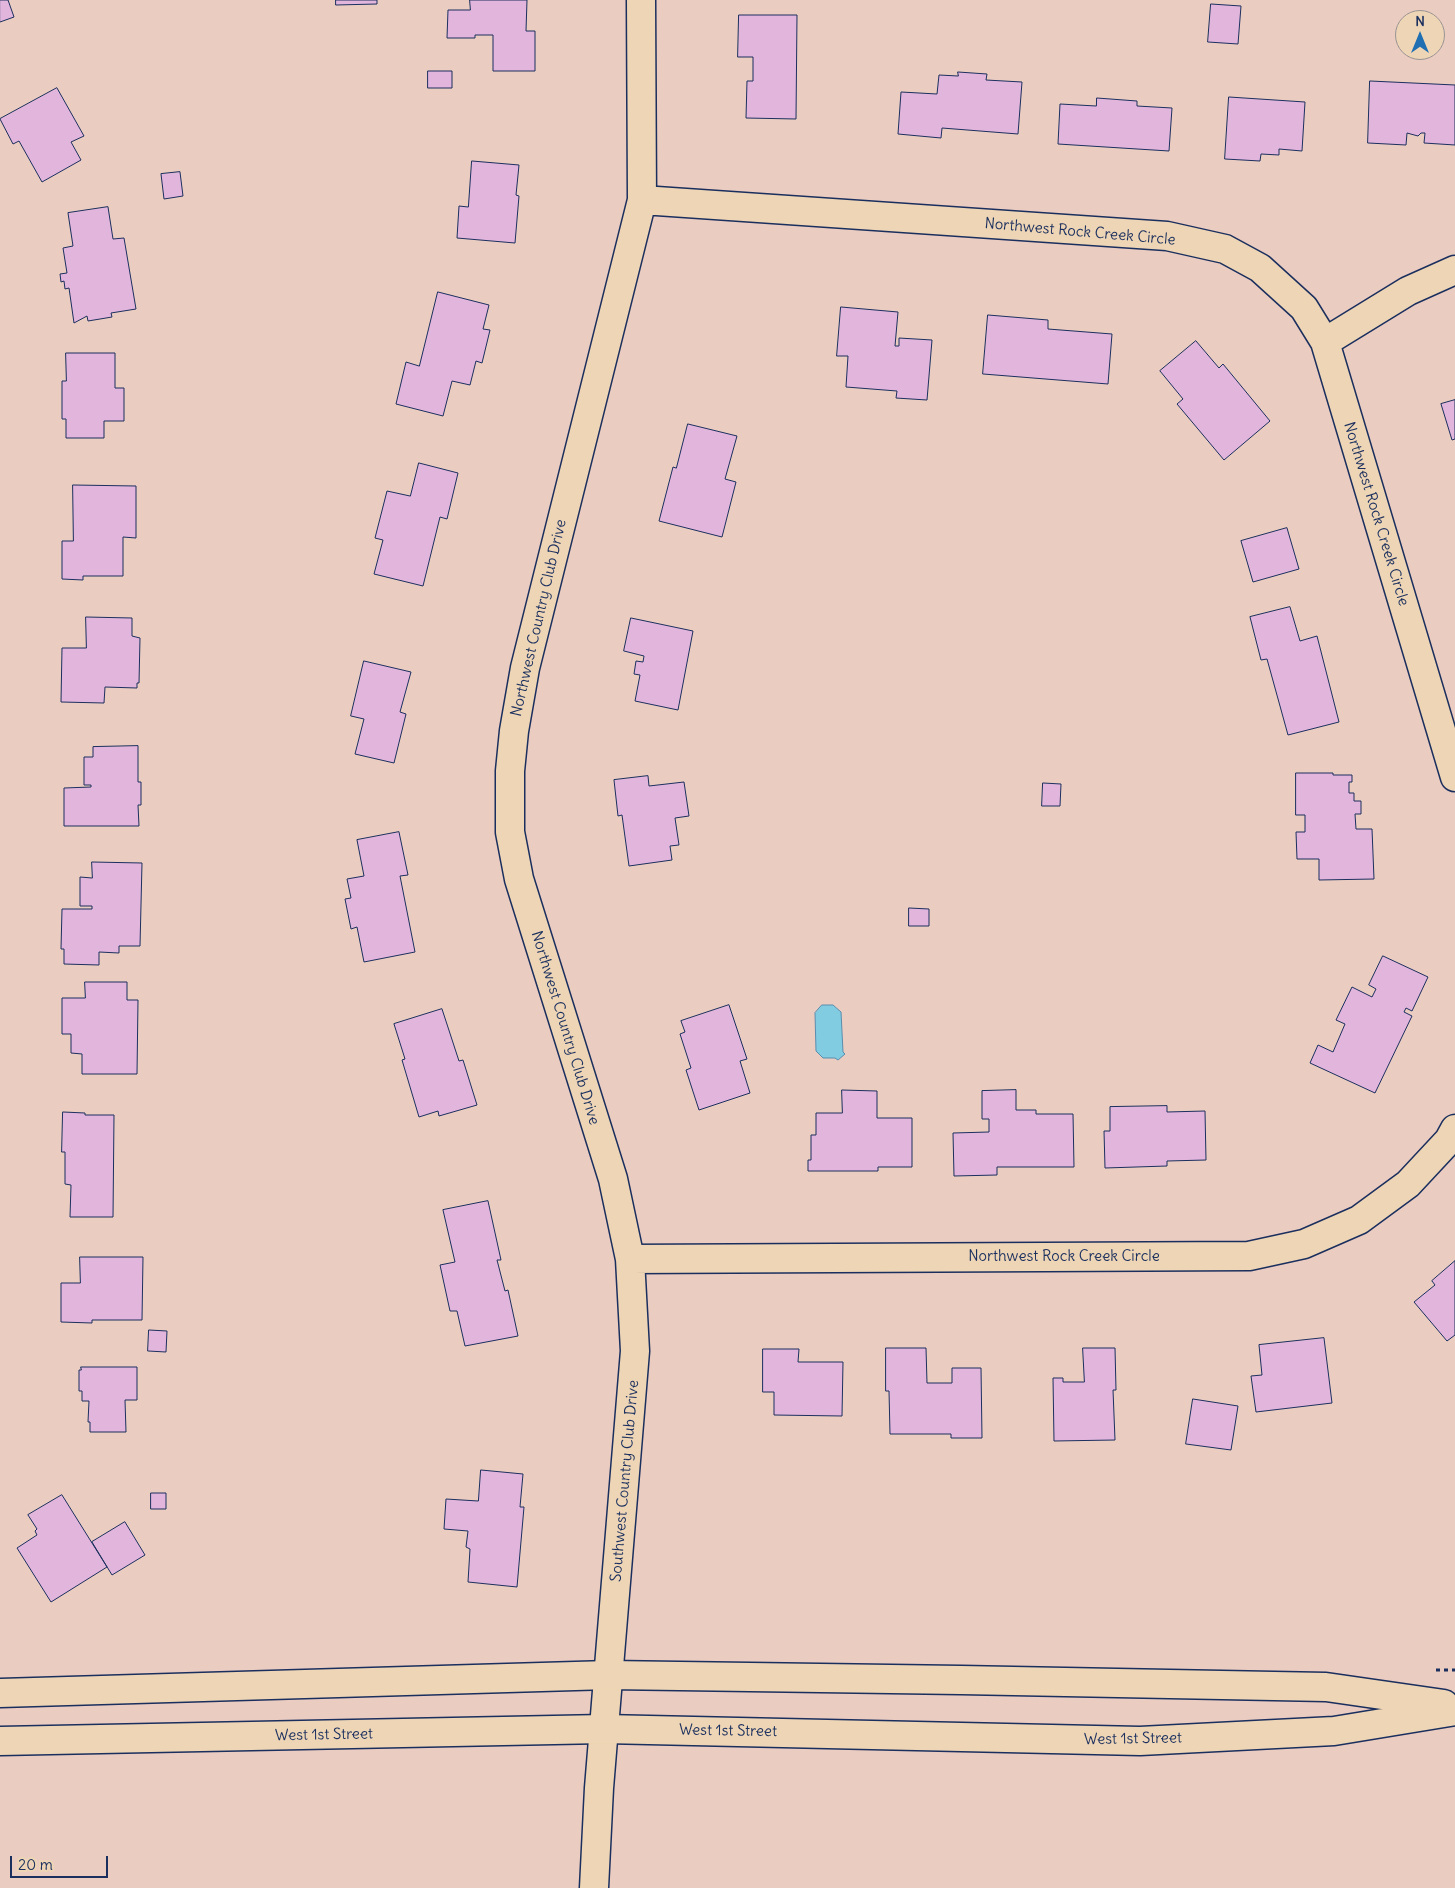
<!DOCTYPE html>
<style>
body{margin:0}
#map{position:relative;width:1455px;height:1888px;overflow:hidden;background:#eaccc1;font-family:Delius,sans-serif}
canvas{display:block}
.north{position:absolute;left:1395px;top:10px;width:50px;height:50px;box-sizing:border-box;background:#edd5b5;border:1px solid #999392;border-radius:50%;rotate:0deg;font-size:14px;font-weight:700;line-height:20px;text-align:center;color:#1b2f5e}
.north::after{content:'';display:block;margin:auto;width:18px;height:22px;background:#1f6fb2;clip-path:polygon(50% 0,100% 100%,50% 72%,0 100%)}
.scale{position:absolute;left:10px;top:1856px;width:98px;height:22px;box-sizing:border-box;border:2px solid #1b2f5e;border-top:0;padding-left:6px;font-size:15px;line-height:18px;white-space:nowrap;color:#1b2f5e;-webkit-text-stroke:4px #edd5b5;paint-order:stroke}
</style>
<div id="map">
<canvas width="1455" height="1888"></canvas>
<div class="north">N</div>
<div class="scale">20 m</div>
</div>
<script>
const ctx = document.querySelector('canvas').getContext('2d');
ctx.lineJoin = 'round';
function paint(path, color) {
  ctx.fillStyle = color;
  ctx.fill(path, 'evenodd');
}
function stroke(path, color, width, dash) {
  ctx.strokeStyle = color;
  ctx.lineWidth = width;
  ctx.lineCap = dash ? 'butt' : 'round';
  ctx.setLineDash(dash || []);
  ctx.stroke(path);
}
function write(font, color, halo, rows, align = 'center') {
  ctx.font = font + ' Delius,sans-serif';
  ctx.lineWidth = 5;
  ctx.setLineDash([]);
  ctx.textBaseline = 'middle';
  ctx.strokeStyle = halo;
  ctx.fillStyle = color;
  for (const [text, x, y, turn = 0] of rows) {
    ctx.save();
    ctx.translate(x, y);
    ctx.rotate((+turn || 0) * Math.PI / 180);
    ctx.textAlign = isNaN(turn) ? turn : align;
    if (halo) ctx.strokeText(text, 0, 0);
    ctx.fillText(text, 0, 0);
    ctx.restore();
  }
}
const water = new Path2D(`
 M822,1005H833L841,1012L843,1052L845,1054L838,1060L835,1058H823L816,1051L815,1013Z`);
const building = new Path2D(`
 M0,0H8L14,17L0,22Z
 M336,0H377V4L336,5Z
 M470,0H527L526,31H535V71H493V35H475V38H447L448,10H470Z
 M1211,4L1241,6L1238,44L1208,42Z
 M739,15H797L796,119L746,118L747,81H753V57H738Z
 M428,71H452V88H428Z
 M958,72L987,74L986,80L1022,82L1018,134L942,128L941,138L898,134L901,92L937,94L939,75L958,76Z
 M1370,81L1455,85V145L1424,143L1425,133H1421L1418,136L1407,133L1406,145L1368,143Z
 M57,88L84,136L71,142L81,160L42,182L19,141L13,144L0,119Z
 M1229,97L1305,102L1302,151L1279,149V155L1261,154L1260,161L1225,159Z
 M1097,98L1137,101V106L1172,108L1169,151L1058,144L1060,104L1096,106Z
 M472,161L519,165L516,195L519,196L515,243L457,238L459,206L468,207Z
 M180,172L183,196L164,199L161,174Z
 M108,207L113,239L124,238L136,309L111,313L112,317L88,321L87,316L74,323L69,288L65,289L64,281L61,282L60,274L67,273L63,248L73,246L68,213Z
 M438,292L489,305L483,329L490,330L482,363L476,361L470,385L452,381L443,416L396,404L406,362L419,366Z
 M841,307L898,312L895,346H899V338L932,340L927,400L896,398L897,391L846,387L848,356H837Z
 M988,315L1048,320V329L1112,334L1108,384L983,374Z
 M1196,341L1219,368L1223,364L1270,421L1224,460L1177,404L1183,399L1160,371Z
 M66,353H115V388H124V421H104V438H66V419H62V381H66Z
 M1455,400V439L1452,440L1441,404Z
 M688,424L737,436L725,479L736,482L722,537L659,521L673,467L676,468Z
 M419,463L458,473L447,519L440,517L423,586L374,574L383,540L375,538L387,491L410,496Z
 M73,485L136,486V538L123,537V576H83V580L62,579V541H73Z
 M1287,528L1299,569L1253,582L1241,541Z
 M1290,607L1300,641L1317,636L1339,722L1288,735L1267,659L1261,660L1250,617Z
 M86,617L132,618V636L140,638L139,683H137V688L105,687L104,703L61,702L62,648H86Z
 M631,618L693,631L678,710L635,701L640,675L634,674L636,661L643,662L644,656L624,651Z
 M364,661L411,672L400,712L406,714L394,763L355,754L364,719L351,716Z
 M138,746V782H141V805H138L139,826H64V788L91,787V785H84V757H93V747Z
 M1296,773H1333V775H1352V782H1349V793H1354V801H1361V814H1355L1356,829H1372L1374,879L1319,880V859H1297L1296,832H1305V815H1296Z
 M648,776L649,786L684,782L689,816L675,818L679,845L670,846L672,860L629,866L622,815L618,816L614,780Z
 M1043,783L1061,784L1060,806H1042Z
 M399,832L408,875L400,876L415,952L364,962L357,927L351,929L345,899L351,898L347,879L364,876L357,840Z
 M92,862L142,863L140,946H119V953L99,952V965L64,964V949H61L62,909H92V906H80V877L92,878Z
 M909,908L929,909V926H909Z
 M1383,956L1428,977L1412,1011L1406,1008L1404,1012L1412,1016L1375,1093L1310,1063L1318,1045L1333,1052L1345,1024L1336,1020L1352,987L1372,997L1376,989L1369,985Z
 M85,982H127V1000H138L137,1074H82V1054L71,1053V1034H62V998H85Z
 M729,1005L747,1059L740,1061L750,1093L699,1110L686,1070L691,1068L680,1034L685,1032L681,1021Z
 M442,1009L459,1061L463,1060L477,1105L439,1116L438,1111L419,1117L402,1060L405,1059L394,1024Z
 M842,1090L877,1091V1118H912V1167H878V1171H808V1160H811V1135H816V1113H842Z
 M1016,1090V1110H1036V1114H1073L1074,1167H997V1175L954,1176L953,1133L989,1132V1119H982V1091Z
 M1167,1106V1112L1205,1111L1206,1160L1167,1161V1166L1105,1168L1104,1131H1110V1107Z
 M63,1112L85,1113V1115H114L113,1217H70L71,1185L65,1184V1152H62Z
 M488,1201L501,1260H497L505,1291L508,1290L518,1336L465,1346L457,1311H450L440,1265L455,1262L443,1210Z
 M80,1257H143L142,1320H92V1323L61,1322V1283H80Z
 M1455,1261V1335L1447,1341L1414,1302L1435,1285L1432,1281Z
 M149,1330L167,1331L166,1352L148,1351Z
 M1324,1338L1332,1403L1256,1412L1251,1376L1262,1375L1259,1345Z
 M886,1348H926L927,1383H952V1368H981L982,1438H951V1434H890L889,1391H886Z
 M1083,1348H1115L1116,1390H1113L1115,1440L1054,1441L1053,1378H1063V1382H1084Z
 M763,1349H799L798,1362H843L842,1416L774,1415V1392H763Z
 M81,1367H137V1400H125L126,1432H90V1422H88L89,1401H82V1391H79V1370H81Z
 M1193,1399L1238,1406L1231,1450L1186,1444Z
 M481,1470L523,1474L520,1507H524L517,1587L468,1582L470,1549L466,1547L468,1531L444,1529L446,1499L478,1501Z
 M151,1493H166V1509H151Z
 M62,1495L107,1567L51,1602L17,1548L37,1535L35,1531L37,1529L28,1515Z
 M125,1522L145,1555L112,1575L92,1542Z`);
const path = new Path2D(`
 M1436,1670H1455`);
const minor = new Path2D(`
 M642,200L1167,236L1225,249L1260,268L1304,308L1325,342L1455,777
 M1325,342L1408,291L1455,270
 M630,1259L1249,1256L1304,1244L1359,1220L1408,1184L1449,1140L1455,1129
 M594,1888L599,1788L635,1351L630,1259L613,1179L519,879L510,832V771L514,731L525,668L642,200L641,0`);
const secondary = new Path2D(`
 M0,1693L609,1675L961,1680L1326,1687L1444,1704
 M0,1741L604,1729L1140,1741L1334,1731L1455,1711`);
const streetNames = [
 ["Northwest Rock Creek Circle",1080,232,5],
 ["Northwest Rock Creek Circle",1376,514,73],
 ["Northwest Country Club Drive",539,618,-77],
 ["Northwest Country Club Drive",565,1028,73],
 ["Northwest Rock Creek Circle",1064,1257],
 ["Southwest Country Club Drive",625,1481,-85],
 ["West 1st Street",728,1731,1],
 ["West 1st Street",324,1735,-1],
 ["West 1st Street",1133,1739,-1]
];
paint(water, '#82cce2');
stroke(water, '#598dad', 1);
paint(building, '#e2b6dc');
stroke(building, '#1b2f5e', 1);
stroke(minor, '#1b2f5e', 31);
stroke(secondary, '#1b2f5e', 31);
stroke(path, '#1b2f5e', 3, [4, 4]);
stroke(minor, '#edd5b5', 28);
stroke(secondary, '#edd5b5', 28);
write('15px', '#1b2f5e', '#edd5b5', streetNames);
</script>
